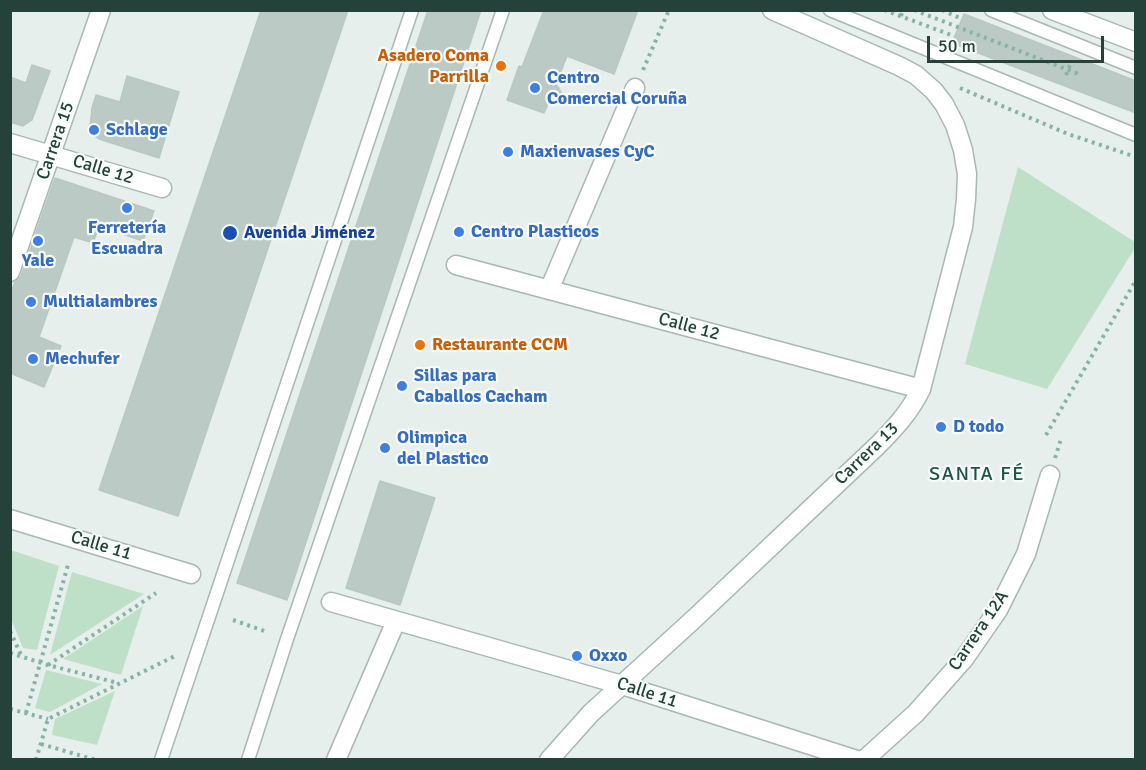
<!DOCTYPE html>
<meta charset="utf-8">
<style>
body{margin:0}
#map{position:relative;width:1146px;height:770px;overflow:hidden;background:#e6efeb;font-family:Signika,sans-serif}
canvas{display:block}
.frame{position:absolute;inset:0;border:12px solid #24423a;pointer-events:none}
.scale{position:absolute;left:927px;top:36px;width:177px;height:27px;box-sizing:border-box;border:3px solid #24423a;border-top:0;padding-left:8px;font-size:18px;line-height:21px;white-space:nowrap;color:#24423a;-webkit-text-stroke:4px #f7fbf9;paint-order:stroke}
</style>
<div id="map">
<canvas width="1146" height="770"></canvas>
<div class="frame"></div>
<div class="scale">50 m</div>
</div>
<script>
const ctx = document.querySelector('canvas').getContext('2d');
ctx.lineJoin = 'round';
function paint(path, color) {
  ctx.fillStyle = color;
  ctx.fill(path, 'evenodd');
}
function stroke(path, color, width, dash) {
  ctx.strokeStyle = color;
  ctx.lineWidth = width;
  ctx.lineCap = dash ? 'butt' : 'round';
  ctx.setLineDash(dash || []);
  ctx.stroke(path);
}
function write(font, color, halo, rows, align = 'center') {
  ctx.font = font + ' Signika,sans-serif';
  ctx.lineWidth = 4.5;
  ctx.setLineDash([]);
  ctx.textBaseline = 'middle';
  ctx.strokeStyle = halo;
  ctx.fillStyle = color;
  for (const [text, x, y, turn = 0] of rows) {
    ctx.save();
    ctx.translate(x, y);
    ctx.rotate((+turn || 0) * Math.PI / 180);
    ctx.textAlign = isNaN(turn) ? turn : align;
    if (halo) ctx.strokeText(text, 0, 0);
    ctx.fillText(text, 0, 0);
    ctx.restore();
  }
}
const green = new Path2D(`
 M1018,167L1135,242V248L1047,389L965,364Z
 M11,550L59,566L37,650L23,648L11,619Z
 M72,572L144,594L50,655Z
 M143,606L121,675L63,659Z
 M46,670L102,684L50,712L35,708Z
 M115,691L97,745L52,735L55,719Z`);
const building = new Path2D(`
 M261,10H348L178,516L99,490Z
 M428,10H481L287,600L237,583Z
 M544,10H638L614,74L567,56L556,84L561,92L555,105L548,104L544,113L507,100L519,66L522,67Z
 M964,14L1136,81V113L952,43Z
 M32,65L50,71L32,120L23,126L10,122V77L26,83Z
 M127,76L179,92L159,158L99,139L93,135L90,127L92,108L96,95L120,102Z
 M55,178L154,211L143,241L99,226L93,243L74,237L39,337L61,346L44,387L10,373V295L15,282L21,276Z
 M380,481L435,498L400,605L346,588Z`);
const path = new Path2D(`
 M884,10L954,36
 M914,10L1081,75
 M942,10L962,19
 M901,16L903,10
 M643,70L669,10
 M1066,75L1070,65
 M960,88L1068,134L1136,157
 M1046,435L1136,280
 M1055,458L1061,439
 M233,620L267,632
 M10,631L22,657
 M10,653L48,665L118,683
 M48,665L156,593
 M10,709L48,719
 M26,713L68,565
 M41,744L96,760
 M36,760L48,719L177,655`);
const service = new Path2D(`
 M830,10L1136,135
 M991,10L1136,68
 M161,760L412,10
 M248,760L287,639L503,10`);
const minor = new Path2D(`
 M10,143L162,188
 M456,265L921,389
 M10,272L101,10
 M549,290L635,88
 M336,760L396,621
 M864,760L916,713L964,659L998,610L1026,554L1050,475`);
const tertiary = new Path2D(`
 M1052,10L1136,42
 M10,519L191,574
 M331,602L622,685L857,760
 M549,760L591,713L695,618L876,447C894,429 910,412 921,389L963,227L966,199L967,174L963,150L955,125L944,104L934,91L916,75L899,66L772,10`);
const markers = [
 [501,66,6,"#e8710a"],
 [535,88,6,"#3f7fe0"],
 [94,130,6,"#3f7fe0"],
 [508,152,6,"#3f7fe0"],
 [127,208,6,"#3f7fe0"],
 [459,232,6,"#3f7fe0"],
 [230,233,8,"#1a4fb4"],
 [38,241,6,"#3f7fe0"],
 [31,302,6,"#3f7fe0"],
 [420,345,6,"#e8710a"],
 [33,359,6,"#3f7fe0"],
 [402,386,6,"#3f7fe0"],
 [941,427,6,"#3f7fe0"],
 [385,448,6,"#3f7fe0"],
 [577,656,6,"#3f7fe0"]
];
const foodNames = [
 ["Asadero Coma",489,56],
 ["Parrilla",489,77],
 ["Restaurante CCM",432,345,"left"]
];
const shopNames = [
 ["Centro",547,78],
 ["Comercial Coruña",547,99],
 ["Schlage",106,130],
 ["Maxienvases CyC",520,152],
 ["Ferretería",127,228,"center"],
 ["Escuadra",127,249,"center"],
 ["Centro Plasticos",471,232],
 ["Yale",38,261,"center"],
 ["Multialambres",43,302],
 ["Mechufer",45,359],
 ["Sillas para",414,376],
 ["Caballos Cacham",414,397],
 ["D todo",953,427],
 ["Olimpica",397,438],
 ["del Plastico",397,459],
 ["Oxxo",589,656]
];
const streetNames = [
 ["Carrera 15",56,141,-71],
 ["Calle 12",103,170,17],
 ["Calle 12",689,327,15],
 ["Carrera 13",867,454,-44],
 ["Calle 11",101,546,17],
 ["Carrera 12A",979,631,-56],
 ["Calle 11",647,693,18]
];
const transitNames = [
 ["Avenida Jiménez",244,233]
];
const neighbourhoodNames = [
 ["SANTA FÉ",977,475]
];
paint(green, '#bfe0c8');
paint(building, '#bbcac4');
stroke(building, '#b8c9c2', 1.5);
stroke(service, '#a8b8b2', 15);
stroke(minor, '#a8b8b2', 21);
stroke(tertiary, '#a8b8b2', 21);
stroke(path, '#86b3a5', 4, [3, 4.5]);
stroke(service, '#fff', 12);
stroke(minor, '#fff', 18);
stroke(tertiary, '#fff', 18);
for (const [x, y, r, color] of markers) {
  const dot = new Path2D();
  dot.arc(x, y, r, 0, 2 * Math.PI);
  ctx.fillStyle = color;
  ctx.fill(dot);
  stroke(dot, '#f7fbf9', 2);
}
write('bold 18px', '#c56008', '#f7fbf9', foodNames, 'right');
write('bold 18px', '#366cbe', '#f7fbf9', shopNames, 'left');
write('18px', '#24423a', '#f7fbf9', streetNames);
write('bold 18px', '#164399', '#f7fbf9', transitNames, 'left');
ctx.letterSpacing = '1.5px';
write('20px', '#1f5548', '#f7fbf9', neighbourhoodNames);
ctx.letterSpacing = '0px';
</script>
